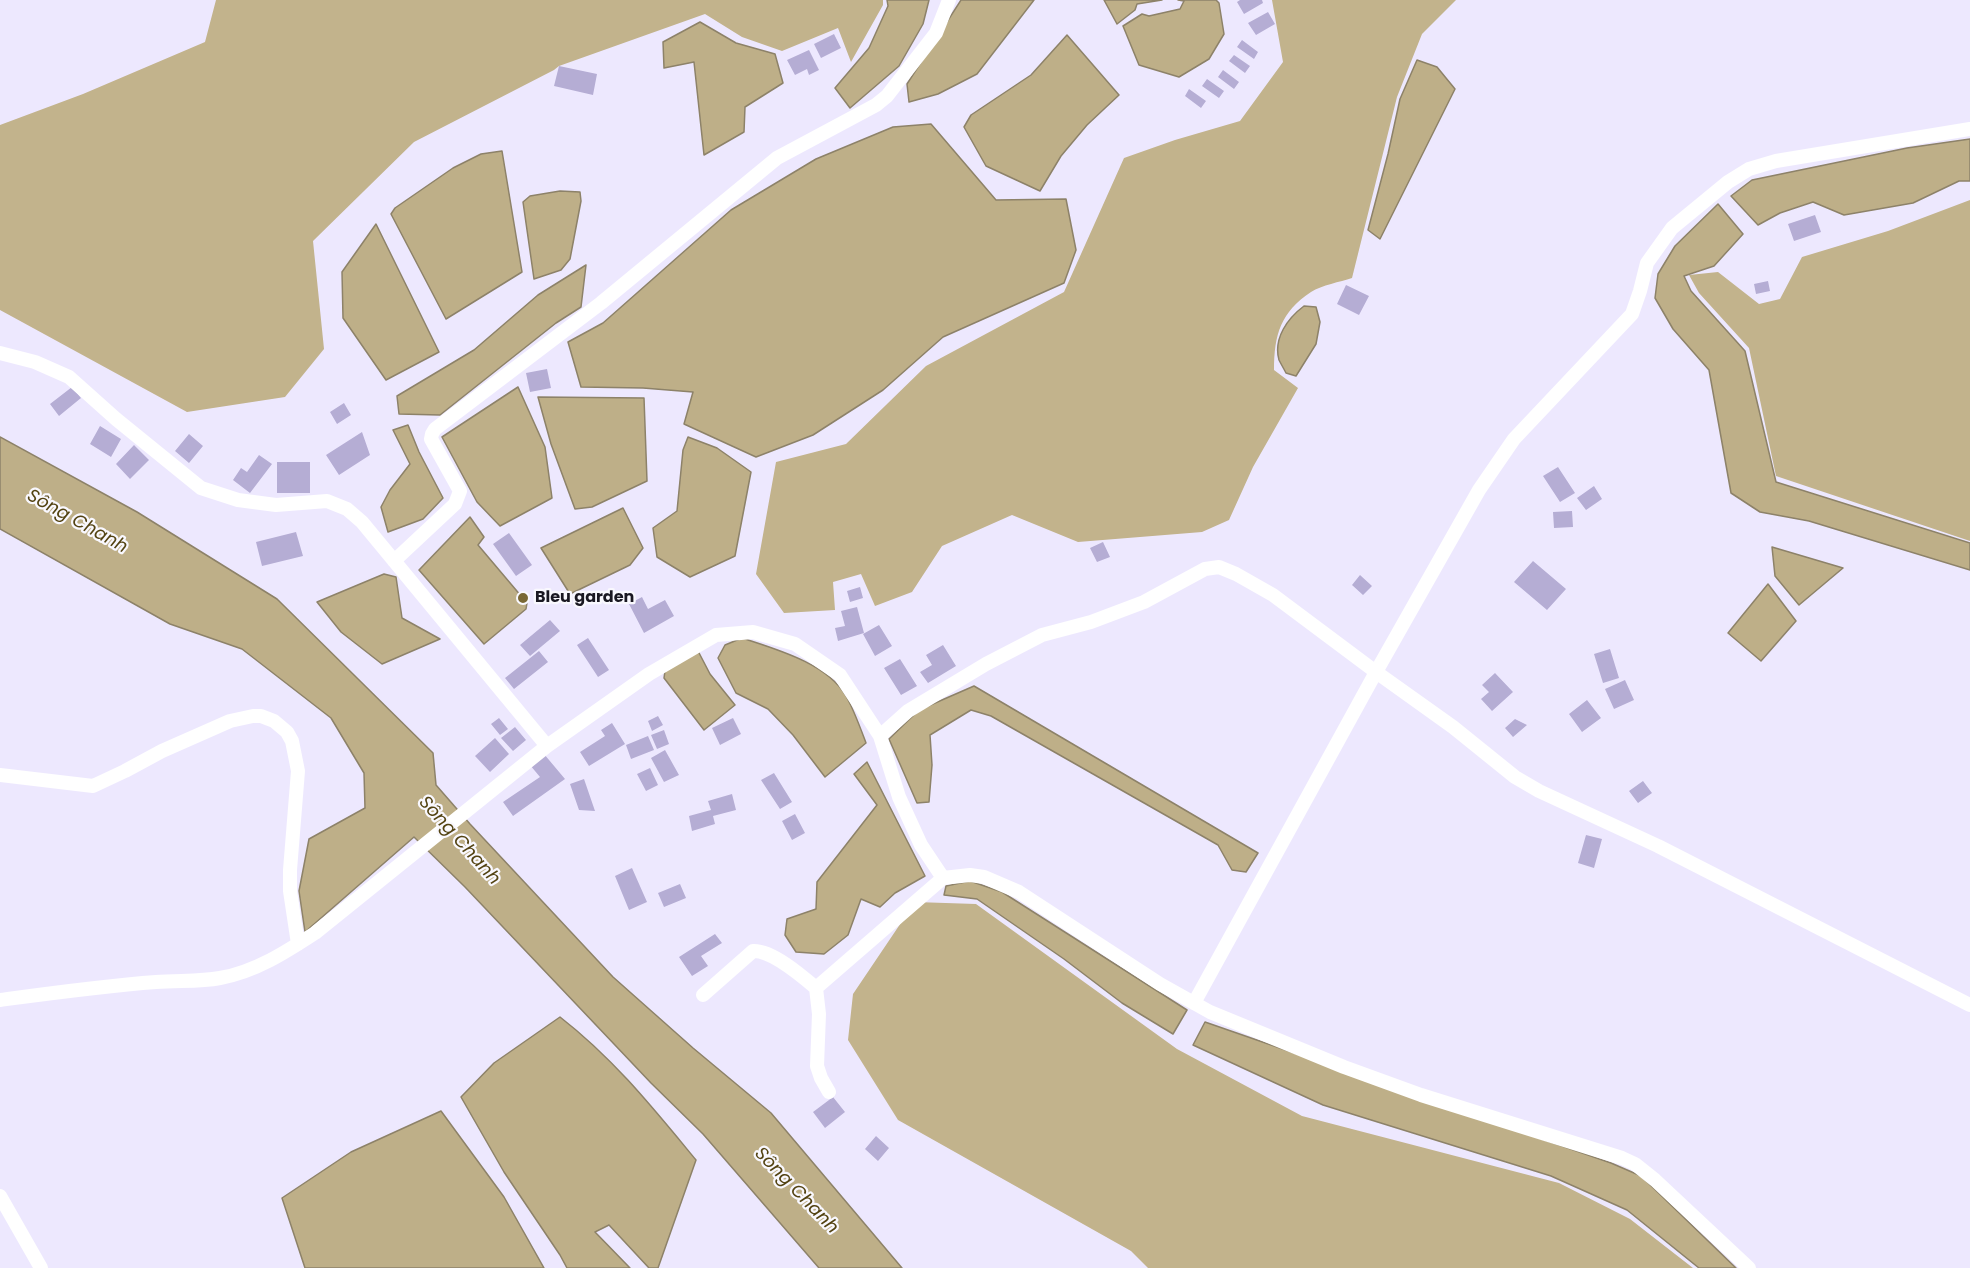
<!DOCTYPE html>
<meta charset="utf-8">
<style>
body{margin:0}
canvas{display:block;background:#ede8fe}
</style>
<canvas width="1970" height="1268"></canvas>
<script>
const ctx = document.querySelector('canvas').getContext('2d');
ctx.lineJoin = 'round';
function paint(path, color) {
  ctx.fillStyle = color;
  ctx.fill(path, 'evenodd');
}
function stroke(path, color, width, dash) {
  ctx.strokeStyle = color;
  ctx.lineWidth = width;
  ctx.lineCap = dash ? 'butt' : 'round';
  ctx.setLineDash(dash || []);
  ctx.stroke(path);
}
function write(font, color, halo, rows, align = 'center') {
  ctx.font = font + ' Poppins,sans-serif';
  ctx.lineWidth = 4.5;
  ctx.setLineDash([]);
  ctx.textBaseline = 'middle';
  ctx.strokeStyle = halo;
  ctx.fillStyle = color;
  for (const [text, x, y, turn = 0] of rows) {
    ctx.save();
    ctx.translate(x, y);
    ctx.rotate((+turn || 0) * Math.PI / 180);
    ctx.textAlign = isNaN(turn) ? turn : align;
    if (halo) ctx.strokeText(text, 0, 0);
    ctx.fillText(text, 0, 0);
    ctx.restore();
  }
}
const forest = new Path2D(`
 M216,0H883V5L851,62L838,28L782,51L742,37L705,14L559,66L554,70L414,142L313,241L324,349L285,397L187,412L0,310V125L83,94L205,42Z
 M1272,0H1456L1422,34L1397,97L1352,278C1340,282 1322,285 1311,292C1281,312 1274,334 1274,370L1298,388L1253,467L1229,520L1202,532L1078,542L1012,515L942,546L912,592L875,606L861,574L833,582L835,610L784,613L756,574L776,462L846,444L926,366L1064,292L1124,158L1175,140L1240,121L1283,62Z
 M1970,200V541L1776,476L1749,348L1699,293L1689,275L1718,272L1759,304L1780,299L1802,257L1888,231Z
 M915,902L976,904L1177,1049L1302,1116L1559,1183L1630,1219L1693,1268H1148L1131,1251L898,1120L848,1040L853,994Z`);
const water = new Path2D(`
 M887,0H929L923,24L899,66L850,108L835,88L869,48L888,6Z
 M961,0H1034L977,74L938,94L909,102L907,84Z
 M1104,0H1162L1137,4L1135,10L1117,24Z
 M1178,0H1216L1219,3L1224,34L1209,59L1179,77L1139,65L1123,26L1142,14L1149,16L1180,9L1184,1Z
 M700,22L736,43L775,54L783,83L745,107L744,132L704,155L694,62L664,68L663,42Z
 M1067,35L1119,95L1087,125L1061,156L1040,191L986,166L964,127L971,115L1031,75Z
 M1417,60L1437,67L1455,89L1380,239L1368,230L1388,154L1400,99Z
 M931,124L996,200L1066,199L1076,250L1064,283L943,337L883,390L813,435L756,457L684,424L693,392L643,388L581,387L568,342L603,323L731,210L816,159L893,127Z
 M1970,139V181H1959L1913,203L1844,215L1813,202L1780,213L1758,225L1731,196L1752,180L1907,148Z
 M502,151L522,272L446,319L391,214L395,208L453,168L481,154Z
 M560,191L580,192L581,201L570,259L561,270L534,279L523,202L530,196Z
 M1718,204L1743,234L1714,266L1684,276L1691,291L1745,351L1776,482L1970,543V570L1809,521L1760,512L1731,493L1709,370L1673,329L1655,298L1658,274L1675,246Z
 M376,224L439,352L386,380L343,318L342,272Z
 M586,265L581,307L556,323L440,415L399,414L397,396L474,350L538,295Z
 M1304,306L1316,307L1320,322L1316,344L1296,376L1286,373C1284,369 1281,364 1279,360C1273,338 1288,318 1304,306Z
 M518,387L545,447L552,498L500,526L477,502L442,437Z
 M538,397L644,398L647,481L592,507L575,509L551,444Z
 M408,425L419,452L443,498L423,519L388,532L381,507L390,490L410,464L393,430Z
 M0,437L137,512L277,599L433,753L436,785L470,824L613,977L693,1048L771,1113L902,1268H819L703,1134L651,1083L465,887L414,837L305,932L299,891L309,839L365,808L364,773L331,718L242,649L170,624L0,529Z
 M688,437L717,448L751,472L735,556L690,577L657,557L653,528L677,511L683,450Z
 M623,508L643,548L630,565L570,594L541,548Z
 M470,517L484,537L478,545L527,603L526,609L484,644L419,570Z
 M1772,547L1843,568L1799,605L1775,576Z
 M384,574L396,577L402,618L440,639L382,664L341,632L317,602Z
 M1768,584L1796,621L1761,661L1728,633Z
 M742,638C775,649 827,663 846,696C854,710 860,727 866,743L825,777L793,735L768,709L736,693L718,658L725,645Z
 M697,649L710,674L735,705L704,730L664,678L665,671Z
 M974,686L1258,853L1246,872L1232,870L1218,845L991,716L971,710L930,735L932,765L929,802L917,803L889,739L919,710Z
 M867,762L925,876L895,893L880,907L861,899L848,935L824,954L796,952L785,935L787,919L816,909L817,882L877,805L854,774Z
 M970,881L1002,892L1187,1010L1173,1034L1122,1003L1064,959L977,899L944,895L946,886Z
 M560,1017C614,1059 653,1108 696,1160L658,1268H649L609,1225L595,1232L630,1268H567L560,1255L504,1172L461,1097L494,1063Z
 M1205,1022L1611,1163L1641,1176L1736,1268H1699L1627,1210L1551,1176L1323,1105L1193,1045Z
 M441,1111L504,1197L544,1268H305L282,1198L351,1152Z`);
const building = new Path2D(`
 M1240,0H1262L1263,3L1244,14L1237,2Z
 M1268,12L1275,24L1256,35L1248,23Z
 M834,34L841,48L821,58L814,44Z
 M1242,40L1258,52L1254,59L1237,47Z
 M809,50L819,70L809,75L807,69L795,75L787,60Z
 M1234,55L1250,66L1245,73L1229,61Z
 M559,66L597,74L593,95L554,86Z
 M1223,70L1239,82L1234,89L1218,77Z
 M1207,79L1224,91L1219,98L1202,86Z
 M1189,89L1206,101L1201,108L1185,96Z
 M1815,215L1821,232L1794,241L1788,224Z
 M1768,281L1770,291L1756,294L1754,284Z
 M1346,285L1369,296L1359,315L1337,304Z
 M547,369L551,388L530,392L526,373Z
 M72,387L81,398L59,416L50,404Z
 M344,403L351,415L337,424L330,412Z
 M100,426L121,439L111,457L90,444Z
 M362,432L370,455L339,475L326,455Z
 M189,434L203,446L189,463L175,451Z
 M134,445L149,460L130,479L116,464Z
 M259,455L272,464L250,493L233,480L241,468L247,472Z
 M277,462H310V493H277Z
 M1558,467L1575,493L1560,502L1543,476Z
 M1594,486L1602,499L1586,510L1577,498Z
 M1572,511L1573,527L1554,528L1553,512Z
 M296,532L303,556L262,566L256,542Z
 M509,533L532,565L516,576L493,544Z
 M1103,542L1110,557L1097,562L1090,548Z
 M1533,561L1566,589L1547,610L1514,582Z
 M1360,575L1372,586L1363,595L1352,585Z
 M860,587L863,598L850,602L847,591Z
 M642,597L648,609L665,600L674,616L644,633L629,604Z
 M857,607L864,633L838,641L835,628L845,626L841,611Z
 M550,620L560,631L530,656L520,645Z
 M879,625L892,646L875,656L863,634Z
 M588,638L609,670L598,677L577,645Z
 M943,645L956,666L928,683L920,672L932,665L926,655Z
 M1610,649L1619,678L1603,683L1594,654Z
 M539,651L548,662L514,689L505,678Z
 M900,659L917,686L901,695L884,668Z
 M1495,673L1513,692L1492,711L1481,699L1489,692L1482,685Z
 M1625,680L1634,700L1614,709L1605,689Z
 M1587,700L1601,718L1582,732L1569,714Z
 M658,716L663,725L652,731L648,721Z
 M499,718L508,729L500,735L491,724Z
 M733,718L741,734L720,745L712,728Z
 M1515,719L1527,725L1513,737L1505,728Z
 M612,723L625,744L589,766L580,752L605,736L601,730Z
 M515,727L526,740L513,751L501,738Z
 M664,730L669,744L657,749L651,735Z
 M648,736L654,750L631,759L626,745Z
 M495,738L509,754L490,772L475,756Z
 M665,750L679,775L664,782L651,758Z
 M544,754L565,779L513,816L503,802L540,777L530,765Z
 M650,768L658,785L646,791L637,774Z
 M774,773L792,802L780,809L761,780Z
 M584,779L595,811L579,810L570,784Z
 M1643,781L1652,793L1638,803L1629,791Z
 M732,794L736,810L713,816L715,824L692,831L689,816L711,810L708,801Z
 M795,814L805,833L792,840L782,821Z
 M1586,835L1602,839L1594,868L1578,863Z
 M632,868L647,902L629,910L615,876Z
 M680,884L686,898L664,907L658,893Z
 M715,934L722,943L701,956L708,966L692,976L679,957Z
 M833,1097L845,1112L825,1128L813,1112Z
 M876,1136L889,1148L878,1161L865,1149Z`);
const street = new Path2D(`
 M0,353L35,362L69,377L116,419L201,488L238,500L276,505L327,501L347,509L362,522L547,746
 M394,561L455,504L460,491L431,439L432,434L435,429L601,303L777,158L876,105L887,96L936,33L949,0
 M880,736L908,711L986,664L1042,635L1091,622L1144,602L1205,569L1219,567L1236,574L1273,595L1376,672L1453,727L1515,777L1539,791L1658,846L1970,1005
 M0,775L93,786L125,771L162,751L230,721L253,716H261L274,721L287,732L292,741L298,771L290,870V891L298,944
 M816,988L943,878L970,875L984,877L1019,892L1160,984L1210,1012L1344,1067L1421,1095L1622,1158L1635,1164L1655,1180L1749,1268
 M703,995L753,951C772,950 802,976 816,988L819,1014L817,1066L821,1078L829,1092
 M0,1000C52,993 103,986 156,982C177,980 199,982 220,978C255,972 286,952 315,933L547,746L649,674L716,635L753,632L795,644L840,675L880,736L899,797L921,845L943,878
 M1194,1003L1376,672L1479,490L1514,439L1632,314L1640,291L1647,263L1672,228L1728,182L1749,169L1776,161L1970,129
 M0,1196L41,1268`);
const markers = [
 [523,598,6,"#796735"]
];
const poiNames = [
 ["Bleu garden",535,598]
];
const waterNames = [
 ["Sông Chanh",77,522,29],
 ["Sông Chanh",459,841,48],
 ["Sông Chanh",796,1191,46]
];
paint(forest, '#c2b38c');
paint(water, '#beaf88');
stroke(water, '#8d8269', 1.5);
paint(building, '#b5add4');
stroke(street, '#fff', 14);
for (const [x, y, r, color] of markers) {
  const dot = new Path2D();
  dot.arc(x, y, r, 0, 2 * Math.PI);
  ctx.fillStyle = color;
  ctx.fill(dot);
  stroke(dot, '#f9f8fe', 2);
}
write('bold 16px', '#1a1822', '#f9f8fe', poiNames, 'left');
write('italic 18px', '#534312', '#f9f8fe', waterNames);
</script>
